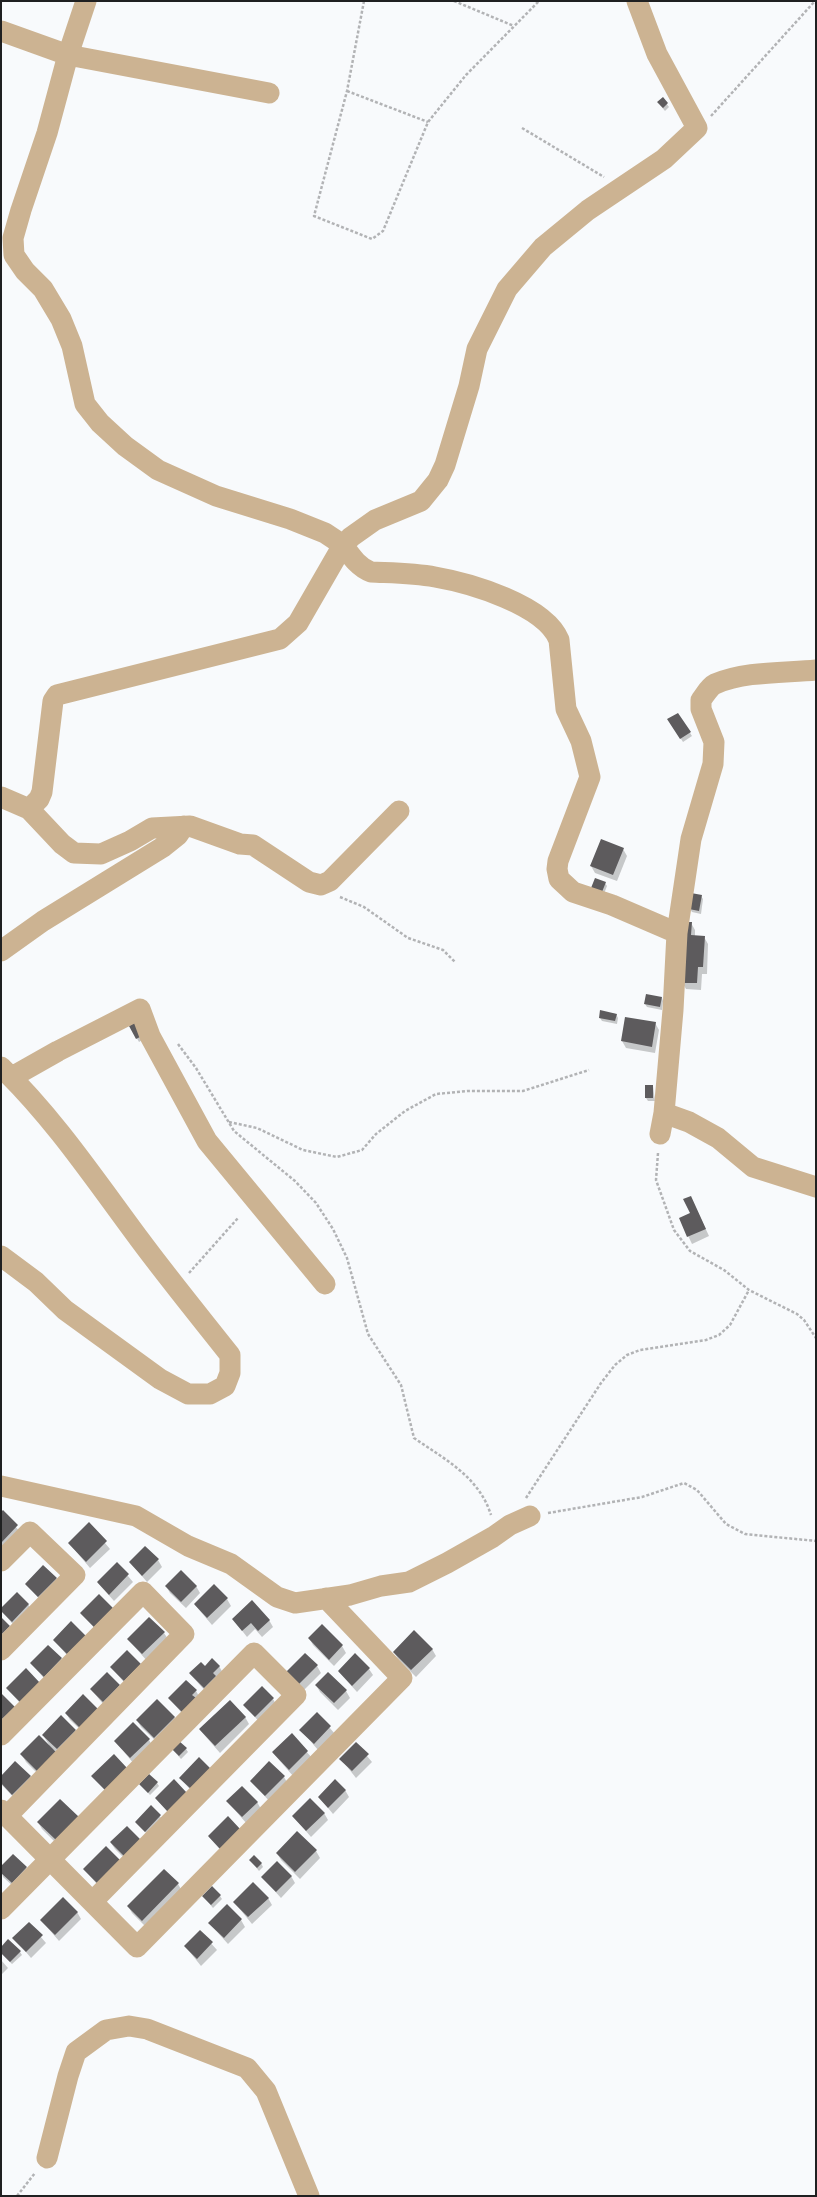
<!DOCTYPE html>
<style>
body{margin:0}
#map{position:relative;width:817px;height:2197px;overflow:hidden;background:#f8fafc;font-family:"DejaVu Sans",sans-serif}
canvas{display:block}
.frame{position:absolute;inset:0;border:2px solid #1f2021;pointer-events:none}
</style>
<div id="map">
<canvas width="817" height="2197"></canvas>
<div class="frame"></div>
</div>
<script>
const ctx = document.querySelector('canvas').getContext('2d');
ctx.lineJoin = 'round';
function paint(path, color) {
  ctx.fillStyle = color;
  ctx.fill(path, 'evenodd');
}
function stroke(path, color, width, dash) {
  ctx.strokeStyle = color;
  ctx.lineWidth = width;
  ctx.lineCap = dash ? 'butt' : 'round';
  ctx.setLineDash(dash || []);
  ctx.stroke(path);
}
const shadow = new Path2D(`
 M662,98L669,107L665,111L660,105Z
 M678,714L692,736L683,742L669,720Z
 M623,849L627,856L617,881L595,873L591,866Z
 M605,883L607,886L602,899L592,896Z
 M701,896L703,899L701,914L692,912L690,909Z
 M691,923L695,930V936L704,937L708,944L707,974H702L701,990L686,989L682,982Z
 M662,998L663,1001L662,1010L647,1007L645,1004Z
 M601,1012L616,1014L618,1018L617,1024L602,1021L600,1018Z
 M655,1023L659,1030L655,1053L626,1048L622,1041Z
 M130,1026L147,1037L139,1042Z
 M653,1086L655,1101H648L646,1098Z
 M694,1204L709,1236L692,1244L680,1219L691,1213Z
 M3,1512L21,1533L5,1549L1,1545V1513Z
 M89,1524L110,1549L90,1568L69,1543Z
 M158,1560L162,1567L147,1582L130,1562Z
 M117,1563L133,1582L114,1601L98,1583Z
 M56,1579L60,1586L43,1603L26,1584Z
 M166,1586H196L200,1593L186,1608L170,1593Z
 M99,1595V1633L81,1613Z
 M227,1599L231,1606L212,1625L195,1605Z
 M28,1604L32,1611L16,1628L1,1610Z
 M233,1619L269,1620L273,1627L262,1637L255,1629L247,1637Z
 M71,1623L72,1661L54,1640Z
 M322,1625L342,1646L346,1653L334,1666L313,1645L309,1638Z
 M164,1633L168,1639L147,1661L128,1639Z
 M432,1649L436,1656L416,1677L398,1659L394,1652Z
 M127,1651L128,1687L111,1667Z
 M61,1659L65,1666L48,1683L31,1663Z
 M219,1666L223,1673L208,1694L190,1674L205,1667Z
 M317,1666L321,1673L302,1692L286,1673Z
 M369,1669L373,1675L357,1692L339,1672Z
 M26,1670L25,1709L7,1688Z
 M119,1685L107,1709L91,1689Z
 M316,1685L346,1691L350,1698L338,1710L320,1692Z
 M196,1691L200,1698L186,1718L169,1698Z
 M83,1696L85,1734L70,1720L66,1713Z
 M273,1699L277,1706L260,1723L245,1705Z
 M317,1713L335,1734L318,1750L301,1730Z
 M174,1717L178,1724L159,1744L141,1727L137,1720Z
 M245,1717L249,1724L220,1753L200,1730Z
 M75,1731L79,1737L61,1756L53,1749L59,1759L42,1778L26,1762L22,1755L49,1745L43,1735Z
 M292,1735L312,1758L293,1776L273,1753Z
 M149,1740L153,1747L134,1764L115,1741Z
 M356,1743L372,1762L356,1778L341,1759Z
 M186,1749L188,1752L181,1759L173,1750Z
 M199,1759L195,1795L180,1778Z
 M126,1769L110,1796L93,1776Z
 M30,1777L34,1784L17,1801L1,1784V1778Z
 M284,1777L288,1784L270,1802L251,1781Z
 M174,1781L173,1818L156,1798Z
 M157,1783L159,1786L150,1795L140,1784Z
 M345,1790L349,1797L333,1814L319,1797Z
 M60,1800V1847L42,1829L38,1822Z
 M227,1801L257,1802L261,1809L247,1824Z
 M151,1806L162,1819L147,1834L136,1822Z
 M324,1813L328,1820L311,1837L293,1816Z
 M228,1818L226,1856L209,1837Z
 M127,1827L129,1863L115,1849L111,1843Z
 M297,1832L316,1851L320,1858L300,1879L281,1860L277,1853Z
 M106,1848L102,1890L84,1869Z
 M250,1860L261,1863L263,1867L259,1871Z
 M1,1868H26L30,1874L16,1889L3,1877Z
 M164,1870L178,1884L182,1891L146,1927L132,1913L128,1906Z
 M291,1876L295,1883L281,1898L262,1877Z
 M203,1896H220L222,1899L213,1908Z
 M268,1898L272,1905L252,1924L234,1902Z
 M77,1912L81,1919L59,1941L41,1920Z
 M241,1920L245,1927L228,1944L209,1923Z
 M29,1923L46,1943L31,1958L14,1938Z
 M200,1931L217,1950L201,1966L185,1946Z
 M1,1948L20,1952L22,1955L12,1964L1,1953Z
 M1,1960L8,1968L1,1975Z`);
const building = new Path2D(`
 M663,97L668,103L663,108L657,102Z
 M678,713L691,732L680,739L667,719Z
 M601,839L624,848L613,875L590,866Z
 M595,878L606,882L600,897L589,893Z
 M691,893L702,895L699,911L689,909Z
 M684,922H692L691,935L705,936L703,967H698L697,983H681Z
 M646,994L662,997L660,1007L644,1004Z
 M600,1010L617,1014L615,1021L599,1018Z
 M625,1017L656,1022L652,1047L621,1041Z
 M139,1020L146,1034L136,1039L129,1026Z
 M645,1085H653V1098H645Z
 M691,1196L706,1229L687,1237L679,1218L690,1213L683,1199Z
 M3,1510L18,1525L1,1543V1512Z
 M89,1522L107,1541L86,1562L68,1543Z
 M145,1546L159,1559L142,1576L129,1562Z
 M117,1562L129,1574L109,1595L97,1582Z
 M43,1565L57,1578L38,1597L25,1584Z
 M181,1570L197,1586L181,1602L165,1586Z
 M214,1584L228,1598L207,1618L194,1604Z
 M17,1592L29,1604L12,1622L1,1611V1608Z
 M99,1594L113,1608L94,1627L80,1613Z
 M252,1600L270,1620L258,1631L251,1623L242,1631L232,1619Z
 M1,1617L10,1626L1,1635Z
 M149,1617L165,1632L142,1654L127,1639Z
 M71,1621L86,1636L67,1654L53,1640Z
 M322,1624L343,1645L329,1660L308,1638Z
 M414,1630L433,1649L411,1670L393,1652Z
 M48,1645L62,1658L44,1677L30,1663Z
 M127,1650L141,1664L124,1681L110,1667Z
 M305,1653L318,1665L297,1686L285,1673Z
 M355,1653L370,1668L352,1686L338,1671Z
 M212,1658L220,1666L213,1673L216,1676L204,1688L189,1673L201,1662L205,1666Z
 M26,1668L40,1683L21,1703L6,1688Z
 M107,1672L120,1685L103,1702L90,1689Z
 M328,1672L347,1690L334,1703L315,1685Z
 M186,1680L197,1690L192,1695L196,1698L182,1712L168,1698Z
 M262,1686L274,1698L255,1717L243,1705Z
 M1,1693L15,1707L1,1720Z
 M83,1694L98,1709L80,1728L65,1713Z
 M157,1699L175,1717L154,1738L136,1720Z
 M230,1700L246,1717L215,1746L199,1729Z
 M317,1712L331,1726L314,1744L299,1730Z
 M61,1715L76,1730L57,1749L42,1735Z
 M133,1722L150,1739L130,1758L114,1741Z
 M292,1733L308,1751L289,1770L272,1752Z
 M39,1735L56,1752L37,1771L20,1754Z
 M179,1741L187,1748L179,1756L172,1749Z
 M356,1742L369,1754L352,1771L339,1759Z
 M114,1754L127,1768L105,1790L91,1776Z
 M199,1757L211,1769L191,1789L179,1778Z
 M15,1761L31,1776L12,1795L1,1783V1776Z
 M269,1761L285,1776L265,1796L250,1781Z
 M149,1774L158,1782L148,1793L139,1784Z
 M174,1779L187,1793L168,1812L155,1798Z
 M335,1779L346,1790L328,1808L318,1797Z
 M242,1786L258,1802L242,1817L226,1801Z
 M310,1798L325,1813L306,1831L292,1816Z
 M60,1799L79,1817L56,1840L37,1822Z
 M151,1805L161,1815L145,1832L135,1822Z
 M228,1816L241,1830L221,1850L208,1836Z
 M127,1826L141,1840L125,1857L110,1842Z
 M297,1831L317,1850L295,1872L276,1853Z
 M106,1846L121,1861L98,1884L83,1869Z
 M13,1854L27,1867L12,1883L1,1873V1866Z
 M254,1855L262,1863L257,1868L249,1860Z
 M277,1861L292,1876L276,1892L261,1877Z
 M164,1869L179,1883L142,1921L127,1906Z
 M253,1882L269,1898L248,1917L233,1902Z
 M212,1886L221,1895L211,1905L202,1896Z
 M63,1897L78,1912L55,1935L40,1920Z
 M227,1904L242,1919L224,1938L208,1923Z
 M29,1922L43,1935L26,1952L12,1938Z
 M200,1930L213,1942L197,1959L184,1946Z
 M8,1939L21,1951L10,1962L1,1953V1947Z`);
const path = new Path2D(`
 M364,1L347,91L314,216L372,239L383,231L428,122L466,75L539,1
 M454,1L514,26
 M347,91L428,122
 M711,116L815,1
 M522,128L604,177
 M340,897L364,907L408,938L443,950L455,962
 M178,1044L196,1068L234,1131L295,1181L316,1203L333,1229L347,1258L368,1334L401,1385L414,1438C446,1460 479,1477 491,1515
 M229,1122L257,1128L303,1150L337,1157L362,1150L376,1134L405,1111L436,1094L467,1091H523L589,1070
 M658,1153L656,1180L674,1230L690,1251L724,1270L749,1290L797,1314L804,1320L816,1338
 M189,1273L238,1218
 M526,1498L601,1383L615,1365L627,1355L640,1350L706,1340L719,1335L730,1325L749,1290
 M548,1513L642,1497L684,1483L697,1490L726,1524L745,1534L816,1541
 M17,2196L35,2173`);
const minor = new Path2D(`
 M86,1L68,55L47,133L21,210L13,238L14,255L25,271L43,289L61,319L72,346L85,404L100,423L125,446L158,470L216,496L290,519L325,533L343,545L351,537L375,520L421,501L438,480L445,465L469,386L477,349L507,289L543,247L588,210L664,159L697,128L657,54L637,1
 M1,31L68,55L269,93
 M1,797L29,809L62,844L74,853L101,854L130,841L152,828L190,826L240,844L253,845L309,882L321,885L330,881L399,811
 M29,809L39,799L42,792L53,701L57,695L280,639L298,623L343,545C351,556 358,567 371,572C392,573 414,573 435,577C470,583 545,605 559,640L566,709L581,741L590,777L558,861L557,869L559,879L573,892L612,905L677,933
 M1,951L43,921L163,847L178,835L184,826
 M1,1067C54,1118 96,1181 140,1240C169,1279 200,1317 230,1355V1373L225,1386L210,1394H188L160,1379L65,1310L36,1282L1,1256
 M12,1077L58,1051L140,1009L150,1036L207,1141L325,1284
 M664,1113L689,1122L718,1138L753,1167L816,1187
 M660,1134L664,1113L673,1010L677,933L691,839L713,764L714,742L701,709V700C705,695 709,687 715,684C745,671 784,673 816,670
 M1,1486L136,1516L188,1546L231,1564L277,1597L295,1603L350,1595L381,1586L409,1582L447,1563L493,1537L510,1525L530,1516
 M1,1561L30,1532L75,1575L1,1650
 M1,1735L143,1592L184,1634L7,1816
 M1,1810L137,1947L402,1678L326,1598
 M1,1909L254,1653L296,1695L93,1901
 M47,2158L68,2076L76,2052L106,2030L129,2026L147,2029L247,2068L266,2091L309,2196`);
paint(shadow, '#0003');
paint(building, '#5d5b5d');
stroke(path, '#b2b3b5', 2.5, [3, 2]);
stroke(minor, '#ccb392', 21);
</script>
